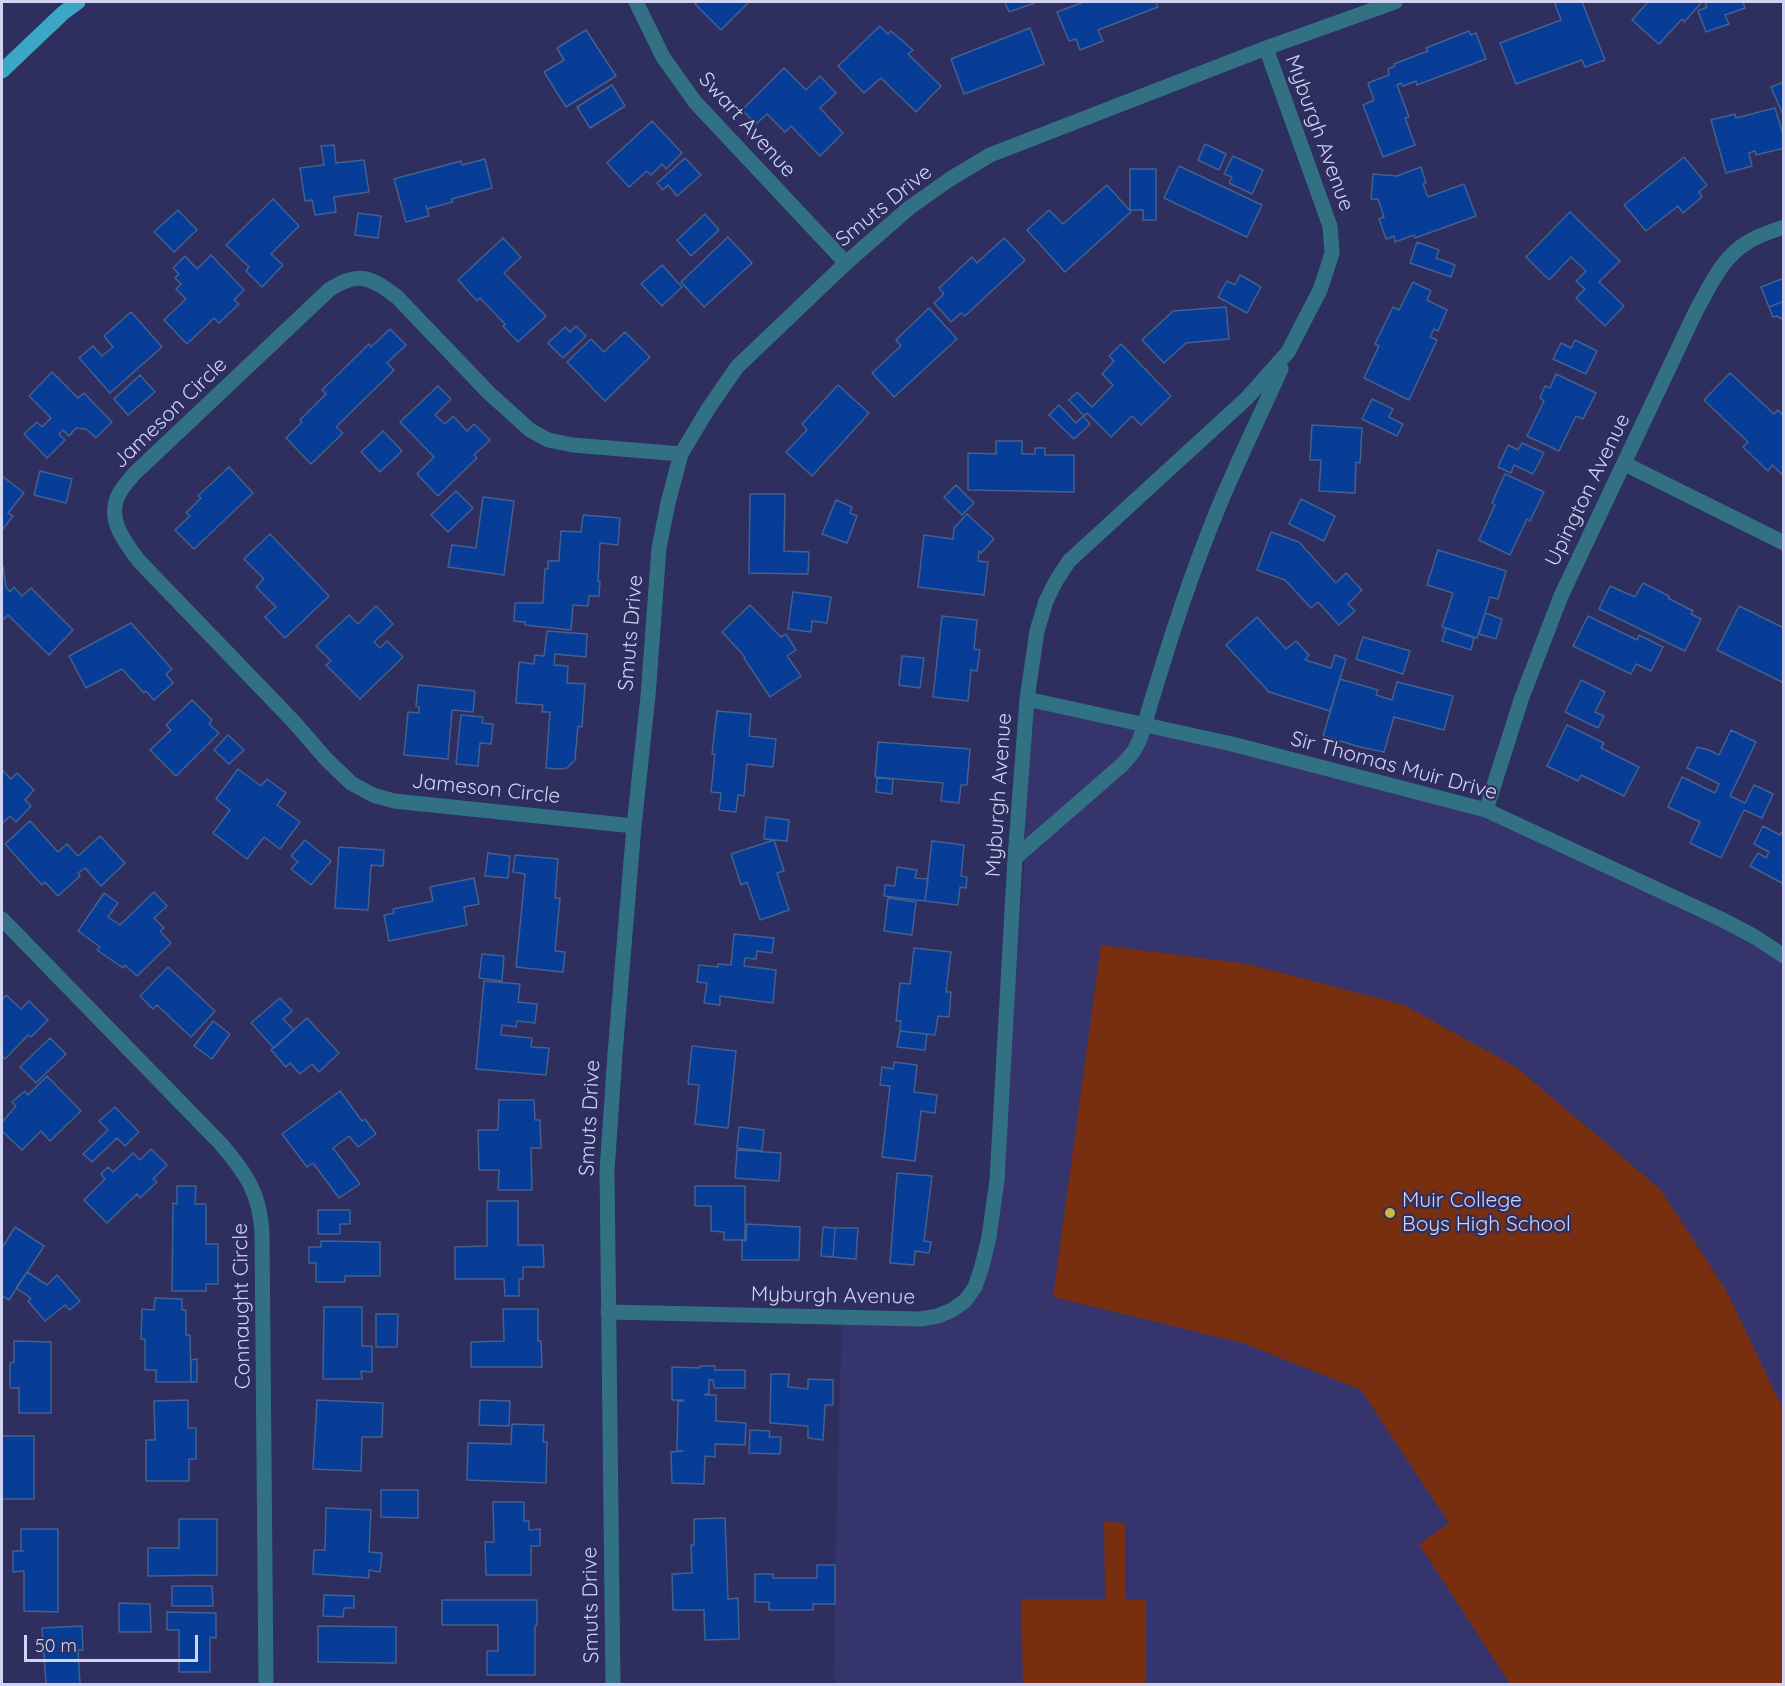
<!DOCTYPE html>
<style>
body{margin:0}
#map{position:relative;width:1785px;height:1686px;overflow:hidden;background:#2e2e5f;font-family:Quicksand,sans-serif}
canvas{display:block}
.frame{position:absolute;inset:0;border:3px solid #d0d3f2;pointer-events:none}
.scale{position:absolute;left:24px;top:1635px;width:174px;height:27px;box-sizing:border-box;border:3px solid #d0d3f2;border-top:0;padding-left:8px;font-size:18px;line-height:21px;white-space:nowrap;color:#d0d3f2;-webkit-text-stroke:4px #2e2e5f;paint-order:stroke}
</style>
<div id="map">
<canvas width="1785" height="1686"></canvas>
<div class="frame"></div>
<div class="scale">50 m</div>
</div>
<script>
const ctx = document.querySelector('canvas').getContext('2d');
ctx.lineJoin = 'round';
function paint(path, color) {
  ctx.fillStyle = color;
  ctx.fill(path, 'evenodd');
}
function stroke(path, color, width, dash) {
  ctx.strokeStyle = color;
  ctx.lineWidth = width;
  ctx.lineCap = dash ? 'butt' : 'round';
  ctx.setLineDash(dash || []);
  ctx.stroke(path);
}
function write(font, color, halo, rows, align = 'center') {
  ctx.font = font + ' Quicksand,sans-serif';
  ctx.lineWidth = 4.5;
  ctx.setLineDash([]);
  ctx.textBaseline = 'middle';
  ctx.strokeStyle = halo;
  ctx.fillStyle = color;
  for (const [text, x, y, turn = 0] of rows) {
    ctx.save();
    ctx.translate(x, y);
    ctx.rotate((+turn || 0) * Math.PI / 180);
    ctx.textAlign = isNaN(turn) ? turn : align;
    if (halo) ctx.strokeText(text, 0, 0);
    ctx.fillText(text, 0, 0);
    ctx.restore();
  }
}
const built = new Path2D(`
 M1026,696L1484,812L1783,952V1684H834L835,1565L842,1310L918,1316L964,1299L1001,1186L1024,867Z`);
const green = new Path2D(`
 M1101,945L1248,964L1404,1005L1516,1067L1660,1189L1726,1290L1783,1409V1684H1510L1419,1544L1449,1523L1361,1390L1243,1343L1053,1297Z
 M1104,1522L1125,1523V1599L1146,1600V1684H1023L1021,1599H1105Z`);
const building = new Path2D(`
 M697,2H749L721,30L695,4Z
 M1005,2H1037L1009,12Z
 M1084,2H1156L1158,7L1098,30L1103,41L1080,50L1076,39L1069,41L1057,12Z
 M1558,2H1582L1605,60L1585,67L1582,60L1516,84L1500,43L1561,20L1555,4Z
 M1648,2H1702L1684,22L1682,19L1659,44L1632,20Z
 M1705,2H1743L1745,8L1725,15L1729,24L1706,32L1698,11L1707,7Z
 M880,26L888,34L891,31L913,50L908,54L941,86L916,112L881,78L864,93L838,66Z
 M1030,28L1044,64L964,94L951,59Z
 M586,30L616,76L566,107L544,72L564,60L557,48Z
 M1469,31L1471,35L1476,33L1486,59L1417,85L1416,81L1403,86L1401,83L1397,85L1409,117L1405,118L1415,145L1383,157L1363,105L1374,100L1368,83L1389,75L1388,69L1395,66L1394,64L1428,51L1426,48Z
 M784,68L806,90L820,76L836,93L820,108L843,133L820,156L791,126L785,132L767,114L756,124L742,110Z
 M1784,82V117L1771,87Z
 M612,85L625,106L590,128L577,107Z
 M1775,108L1784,138L1782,144L1784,148L1756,155L1755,151L1749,153L1752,166L1726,173L1711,120L1735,114L1736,118Z
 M652,121L682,153L666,169L662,164L651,175L647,171L629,187L607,163Z
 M1205,144L1226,154L1219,170L1198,160Z
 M334,145L336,163L364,160L369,192L334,197L336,212L315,215L312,200L305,201L300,168L324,165L321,146Z
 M1233,156L1263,170L1252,194L1229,183L1232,177L1224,174Z
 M1684,157L1707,185L1699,192L1702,197L1683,213L1678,206L1646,231L1624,205Z
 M685,158L701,175L677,196L668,185L663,190L657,183Z
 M485,159L492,188L452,199V202L427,209L426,206L429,216L406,222L394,179L461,161L462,165Z
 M1179,166L1262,205L1247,237L1164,198Z
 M1421,167L1426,183L1423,184L1428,197L1464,184L1476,216L1415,238L1414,235L1395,242L1394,236L1386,239L1379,219L1384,217L1378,199H1371L1373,174L1397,176Z
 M1130,169H1156V220H1143V210H1130Z
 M1107,185L1131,212L1065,272L1027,230L1049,210L1063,224Z
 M273,199L299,226L271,254L283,265L262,287L246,271L249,267L226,245Z
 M178,210L197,230L174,252L154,232Z
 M1570,212L1620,261L1599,282L1624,306L1605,326L1576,298L1585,289L1576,281L1586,271L1571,257L1549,280L1526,257Z
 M358,213L381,216L378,238L355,235Z
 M705,214L719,230L691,256L677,240Z
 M728,237L752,263L704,307L681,282Z
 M503,238L521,257L504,273L546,316L518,342L503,326L505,324L480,298L477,301L458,280Z
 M1004,238L1025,260L965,316L961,313L951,322L934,303L944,294L939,288L972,257L977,263Z
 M1417,242L1439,250L1436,258L1455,265L1451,277L1410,263Z
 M211,255L244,290L234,300L239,304L219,323L214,318L187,344L164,320L186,299L176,289L181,284L175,278L179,274L173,268L185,256L197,269Z
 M662,265L682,287L662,306L641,284Z
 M1240,275L1261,287L1247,313L1218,297L1227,281L1235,285Z
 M1784,278V301L1769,307L1761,287Z
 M1413,282L1431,291L1427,300L1447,310L1438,331L1434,329L1430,337L1437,340L1409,400L1364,378L1379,346L1375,344L1393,307L1399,310Z
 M1784,301V320L1777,316L1773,317L1769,307Z
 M1226,307L1229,339L1186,343L1164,363L1142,340L1173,311Z
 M929,308L957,339L894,397L872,373L901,346L896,340Z
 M131,312L162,347L110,393L79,358L93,346L102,356L113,347L104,336Z
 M576,326L586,336L563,358L548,343L565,327L570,332Z
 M390,329L406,345L387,363L394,370L336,427L343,433L311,464L286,438L302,422L300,420L326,394L322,390L369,344L371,347Z
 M625,332L650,357L605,401L567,362L591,339L604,352Z
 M1575,340L1597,351L1586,374L1553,359L1561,343L1571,348Z
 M1121,344L1171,396L1141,425L1132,416L1111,437L1087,413L1084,416L1069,400L1077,392L1092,407L1113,385L1102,374L1114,361L1109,356Z
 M52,372L78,398L84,393L112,422L96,438L86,429L76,428L69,436L63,430L59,434L65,440L47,458L24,434L37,422L42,427L51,418L29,396Z
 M1730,373L1774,414L1778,410L1784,416V476L1772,465L1768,471L1743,447L1748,442L1704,400Z
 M1556,374L1596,393L1583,419L1576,416L1559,451L1527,436L1544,401L1540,398L1545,386L1550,388Z
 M140,375L155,392L128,415L114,399Z
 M838,385L869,413L812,476L786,452L807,430L802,424Z
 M438,386L451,399L435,415L445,424L453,416L467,431L474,424L490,440L474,455L477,458L438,496L417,474L434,457L400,422Z
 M1372,399L1393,409L1389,417L1403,424L1397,436L1362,419Z
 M1059,405L1076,423L1083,416L1090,424L1074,439L1049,415Z
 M1312,425L1362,428L1360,463L1356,462L1355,493L1319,491L1321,460H1310Z
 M383,431L402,451L380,472L361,452Z
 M996,441H1022V454H1035V448H1045V455H1074V492L968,490V453L996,454Z
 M1522,443L1544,453L1533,474L1514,465L1511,473L1498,467L1508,445L1518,450Z
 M229,467L253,493L194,549L175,530L190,516L186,513L201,498L198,496Z
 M40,471L72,479L66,503L34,495Z
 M1505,474L1544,492L1530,521L1527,519L1510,555L1479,540L1495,505L1492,503Z
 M2,476L24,493L8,513L13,516L2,530Z
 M956,485L974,503L962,515L944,497Z
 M456,491L473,508L448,532L431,515Z
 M750,494H785L784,551L809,552L808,574L749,573Z
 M483,497L514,501L504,575L448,567L452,545L476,548Z
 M1301,499L1335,516L1324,541L1289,524Z
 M836,500L852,507L850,513L857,516L847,543L822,534Z
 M967,514L994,539L981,553L979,551L978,561L988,562L984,595L918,587L924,535L953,539L954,528Z
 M583,515L620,518L618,545L600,543L598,581L600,582L599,596H589L588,606L573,605L571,630L525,625V622L514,621L515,603H543L545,569H548V561H559L561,531L581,532Z
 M1271,532L1299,542L1336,583L1346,573L1362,590L1348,604L1355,611L1339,625L1318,602L1311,608L1285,580L1257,570Z
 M270,534L329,596L285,638L265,617L276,607L256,587L264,579L244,559Z
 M1438,550L1506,571L1498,599L1490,597L1477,638L1442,627L1453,593L1427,585Z
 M2,566H3L6,587L10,592L14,587L22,596L31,588L73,630L49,655L8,615L4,619L2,617Z
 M1643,583L1669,596L1668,598L1693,611L1691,614L1701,619L1685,651L1599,609L1610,586L1635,597Z
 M793,592L831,597L827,623L812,621L811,632L788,629Z
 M750,605L781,637L786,634L796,650L787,656L801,676L770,697L744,658L745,657L722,632Z
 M376,606L393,624L374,642L380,648L387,641L403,657L360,699L326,665L331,661L316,646L349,615L358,624Z
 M1739,606L1784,628V683L1717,650Z
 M1485,613L1502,619L1496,639L1479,634Z
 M942,616L977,620L974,649L980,650L977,671L971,670L968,701L933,697Z
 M1588,616L1637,640L1639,635L1663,647L1651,671L1636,664L1631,674L1573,646Z
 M1257,617L1286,649L1296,641L1309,655L1305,660L1331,668L1335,655L1346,659L1330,711L1269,692L1226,645Z
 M131,623L172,669L166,674L173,683L154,700L146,691L144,693L122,669L86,688L69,656Z
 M1446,628L1474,638L1471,650L1442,641Z
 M547,631L587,634L586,657L555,654L554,665L568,666L567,683L585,684L582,727L578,726L575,760L567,768L561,769L546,768L550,712H542L543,705L516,703L519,662L534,664L535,655L544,656Z
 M1363,637L1410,651L1403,674L1356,659Z
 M902,656L924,658L920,688L899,685Z
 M1340,679L1378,690L1376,695L1392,700L1397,682L1453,696L1444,730L1394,717L1384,752L1360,747L1323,736Z
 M1581,680L1605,692L1595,712L1604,716L1598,728L1565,712Z
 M418,685L475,691L473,712L452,710L448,759L404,755L408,712L419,713V707L416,706Z
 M192,700L212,720L209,724L219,733L176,776L150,750L171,730L166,725Z
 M717,711L751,714L749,736L776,739L773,767L747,764L744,796L738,795L736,812L719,810L721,793L711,792L715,754H712Z
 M461,715L483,717L482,723L493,724L491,744L480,743L478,766L456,764Z
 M1567,725L1604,743L1601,748L1639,767L1624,796L1581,775L1578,781L1547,766Z
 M1731,730L1756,742L1730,796L1745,803L1754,785L1773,794L1762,818L1744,810L1721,858L1690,843L1700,822L1668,807L1682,777L1715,793L1719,784L1687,768L1697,747L1709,750L1719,755Z
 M228,735L244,750L229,764L214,750Z
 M878,742L970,749L967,785H961L959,803L941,801L943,783L875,777Z
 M238,769L261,786L267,779L286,793L277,805L300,822L280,849L264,837L247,859L213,833L230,810L216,799Z
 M2,770L11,779L17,773L34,790L25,800L31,806L16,822L10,816L2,824Z
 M877,778L893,779L892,794L876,792Z
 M766,817L789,820L787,841L764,839Z
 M30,821L58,852L67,844L78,856L100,836L125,863L101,886L85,868L78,873L80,876L58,896L45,882L42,885L5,844Z
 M1763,826L1780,835L1784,829V884L1750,866L1758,853L1766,858L1769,852L1754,844Z
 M305,840L331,861L311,885L291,869L298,862L291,856Z
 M774,840L784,871L777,873L789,910L760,920L747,882L741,885L731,854Z
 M932,841L964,845L961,876L967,877L966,888L960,887L958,905L925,901Z
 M339,847L384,850L383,866L371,865L368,910L335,908Z
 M488,853L510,856L508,878L485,876Z
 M515,855L558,859L555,898H560L555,951L565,952L563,972L516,967L525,874L513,872Z
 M897,867L917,870L915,878L928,879L925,901L884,896L885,885L895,886Z
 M474,878L479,904L464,907L467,925L389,941L384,915L394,913L393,909L433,901L430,887Z
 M154,892L167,906L154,918L164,928L160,931L171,943L137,976L125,965L123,968L97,950L100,947L78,931L104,893L118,903L108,917L120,925Z
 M888,898L916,902L912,935L884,931Z
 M734,934L774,938L772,953L757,951L756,959L745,958L744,966L776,970L773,1003L720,996V1005L704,1003L707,983L697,982L699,965L718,967V964L731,965Z
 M914,948L951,952L946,992H951L949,1017L938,1016L935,1035L900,1031L901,1021H896L900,983L910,984Z
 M482,954L504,956L502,981L479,978Z
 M168,967L215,1011L191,1037L157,1005L153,1009L140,996Z
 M484,981L520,984L518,1002L537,1004L535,1023L517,1021L516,1027L502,1025L501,1035L532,1038L531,1047L549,1048L546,1075L476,1069Z
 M6,995L21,1009L29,1001L48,1020L31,1037L28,1035L5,1059L3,1057L2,1058V1000Z
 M280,998L292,1011L283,1019L294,1030L274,1048L251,1023Z
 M307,1018L339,1053L319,1072L312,1064L300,1074L290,1063L286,1067L271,1050Z
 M213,1021L230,1034L212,1059L194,1046Z
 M900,1031L927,1034L925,1050L897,1047Z
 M50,1038L66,1054L36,1083L20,1067Z
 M692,1046L736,1051L728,1128L695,1124L699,1085L688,1084Z
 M894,1062L917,1065L914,1092L937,1095L935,1113L921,1111L915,1161L882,1157L890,1086L880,1085L882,1067L893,1069Z
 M47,1076L81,1111L50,1141L41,1131L22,1150L2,1131V1122L16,1106L12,1102L25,1091L28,1095Z
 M340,1091L362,1121L365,1119L376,1134L358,1147L349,1136L333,1148L360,1184L339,1198L313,1163L307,1167L282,1134Z
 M499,1100H534L535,1120H540L541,1148H531L532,1190H498L499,1170H479L478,1130H498Z
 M115,1107L139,1132L125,1146L117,1138L92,1162L83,1154L108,1130L99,1121Z
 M739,1127L764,1130L762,1151L737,1148Z
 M151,1149L167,1165L153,1179L157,1182L140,1198L137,1194L107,1223L84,1200L105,1179L101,1174L108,1167L113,1172L133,1153L140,1160Z
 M737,1150L781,1153L779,1181L735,1178Z
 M897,1173L932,1176L924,1241L931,1242L929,1253L915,1251L914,1265L890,1263Z
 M177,1186H196L195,1204H206V1244H218V1284H206V1291H172L173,1203L177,1204Z
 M695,1186H745V1240H724V1232L711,1231V1206H695Z
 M487,1201H518V1245H543L544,1267H523V1279H519V1296H505L504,1279H455V1247L487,1246Z
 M318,1210H350V1224H340V1234H318Z
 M747,1224L800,1227L799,1260H742V1240L746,1241Z
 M15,1227L44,1246L9,1300L2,1296V1248Z
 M823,1227L835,1228L833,1257L821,1256Z
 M835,1228H858L856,1259L833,1257Z
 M321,1241L380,1242V1276H345V1282H316V1263H309V1247H321Z
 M27,1272L47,1285L57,1275L80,1301L70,1310L65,1305L45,1321L28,1301L31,1298L16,1288Z
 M155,1298L182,1299V1310H186V1335H190L191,1382H156V1370H145V1339H141L142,1309L154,1310Z
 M324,1307H362V1346H372V1372L361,1371L362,1379H323Z
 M503,1309H538V1341H541L542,1367H471V1342L504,1341Z
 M376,1314H398L397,1347H376Z
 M14,1341L51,1342V1413H19V1388H10V1363L14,1362Z
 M197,1359V1382H191V1360Z
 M700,1366H715V1370H745V1388H714L713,1380H709V1394H705V1395H716V1421L746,1423L745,1445L715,1444V1457L705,1456L704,1484L672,1483L671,1452L683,1451H677L678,1401H683V1400H672V1367L700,1368Z
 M771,1374H789L788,1387L808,1389V1379L833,1380V1405H825L823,1440L808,1438V1426L770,1423Z
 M188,1400V1428H196V1459H189V1481H146V1440H155L154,1401Z
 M317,1400L383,1403L382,1437H362L361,1471L313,1469Z
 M480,1400L510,1401L509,1426L479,1425Z
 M512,1424L544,1425L543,1442H547L546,1483L467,1480L468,1443L511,1444Z
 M750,1430L770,1431L769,1437H781L780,1454L749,1453Z
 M2,1436H34V1499H2Z
 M381,1490H418V1518L381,1517Z
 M493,1502H524V1521H529V1530L540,1529V1546H531V1575H486L485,1542H494Z
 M326,1508L371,1510L369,1552L382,1553L380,1572L369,1570V1578L313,1574L314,1550H325Z
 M725,1518L728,1599L738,1598L739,1639L705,1640L704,1610H673L672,1574L692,1573L691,1545H694V1519Z
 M179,1519H217V1575L148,1576V1548H179Z
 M21,1529H58V1612L24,1611V1571L13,1572V1551H24H21Z
 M817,1565H835V1604H813V1610H769V1602H755V1574H773V1578H817Z
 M172,1586H212L213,1606H172Z
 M324,1595L354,1596V1608H344L343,1617L323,1616Z
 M442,1600H537V1625L535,1626V1675H487V1651H498V1625H442Z
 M119,1603L150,1604L151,1632H119Z
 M167,1612L216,1613V1638L210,1637V1672H179V1630H167Z
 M82,1626L83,1650H78L80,1684H46L42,1628Z
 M318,1626L396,1627V1663L318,1662Z`);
const minor = new Path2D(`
 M636,2L663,57L695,102L846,263
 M1625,464L1784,543
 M1027,699L1232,744L1486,810L1721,919L1755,937L1784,956
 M1486,810L1522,697L1561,596L1696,311C1710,286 1722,257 1748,242C1759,235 1772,231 1784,227
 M634,826L394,801L373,795L351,783L326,759L294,722L139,561C124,541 105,518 120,492C124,485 130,479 135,473L330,289C359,271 371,277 397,297L489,393L530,430L548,440L573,445L681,454
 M1015,858L1123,764L1134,751L1140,739C1161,669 1182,599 1209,531C1230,476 1257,423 1281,369
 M2,919L220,1143C246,1173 260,1193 262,1233L266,1684
 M608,1312L920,1319L938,1316L952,1310L965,1301L975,1287L982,1266L989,1237L997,1180L1015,858L1027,699L1037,631L1046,601L1056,581L1069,561L1247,398L1288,352L1320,290L1327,269L1332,253L1330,226L1266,48
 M613,1684L607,1171L615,1054L634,826L648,696L659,548L668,503L681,454L708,409L737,367L846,263L909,208L950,179L990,155L1266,48L1395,2`);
const major = new Path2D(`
 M2,71L63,13L78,2`);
const markers = [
 [1390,1213,6,"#ccb939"]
];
const streetNames = [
 ["Swart Avenue",747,125,48],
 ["Myburgh Avenue",1319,133,70],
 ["Smuts Drive",884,206,-39],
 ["Jameson Circle",170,413,-44],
 ["Upington Avenue",1588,490,-64],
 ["Smuts Drive",631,633,-85],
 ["Sir Thomas Muir Drive",1394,766,15],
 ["Jameson Circle",486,789,6],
 ["Myburgh Avenue",999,795,-86],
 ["Smuts Drive",590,1118,-87],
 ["Myburgh Avenue",833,1296,1],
 ["Connaught Circle",242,1306,-91],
 ["Smuts Drive",591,1605,-91]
];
const poiNames = [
 ["Muir College",1402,1201],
 ["Boys High School",1402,1225]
];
paint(built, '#35346d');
paint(green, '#782f10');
paint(building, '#073d96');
stroke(building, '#446091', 1.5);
stroke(minor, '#327184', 15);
stroke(major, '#3ba7c7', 15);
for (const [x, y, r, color] of markers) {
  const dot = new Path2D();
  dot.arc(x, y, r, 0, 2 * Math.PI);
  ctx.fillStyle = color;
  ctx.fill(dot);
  stroke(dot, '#2e2e5f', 2);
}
write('21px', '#d0d3f2', '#2e2e5f', streetNames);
write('21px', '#d0d3f2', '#2e2e5f', poiNames, 'left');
</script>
